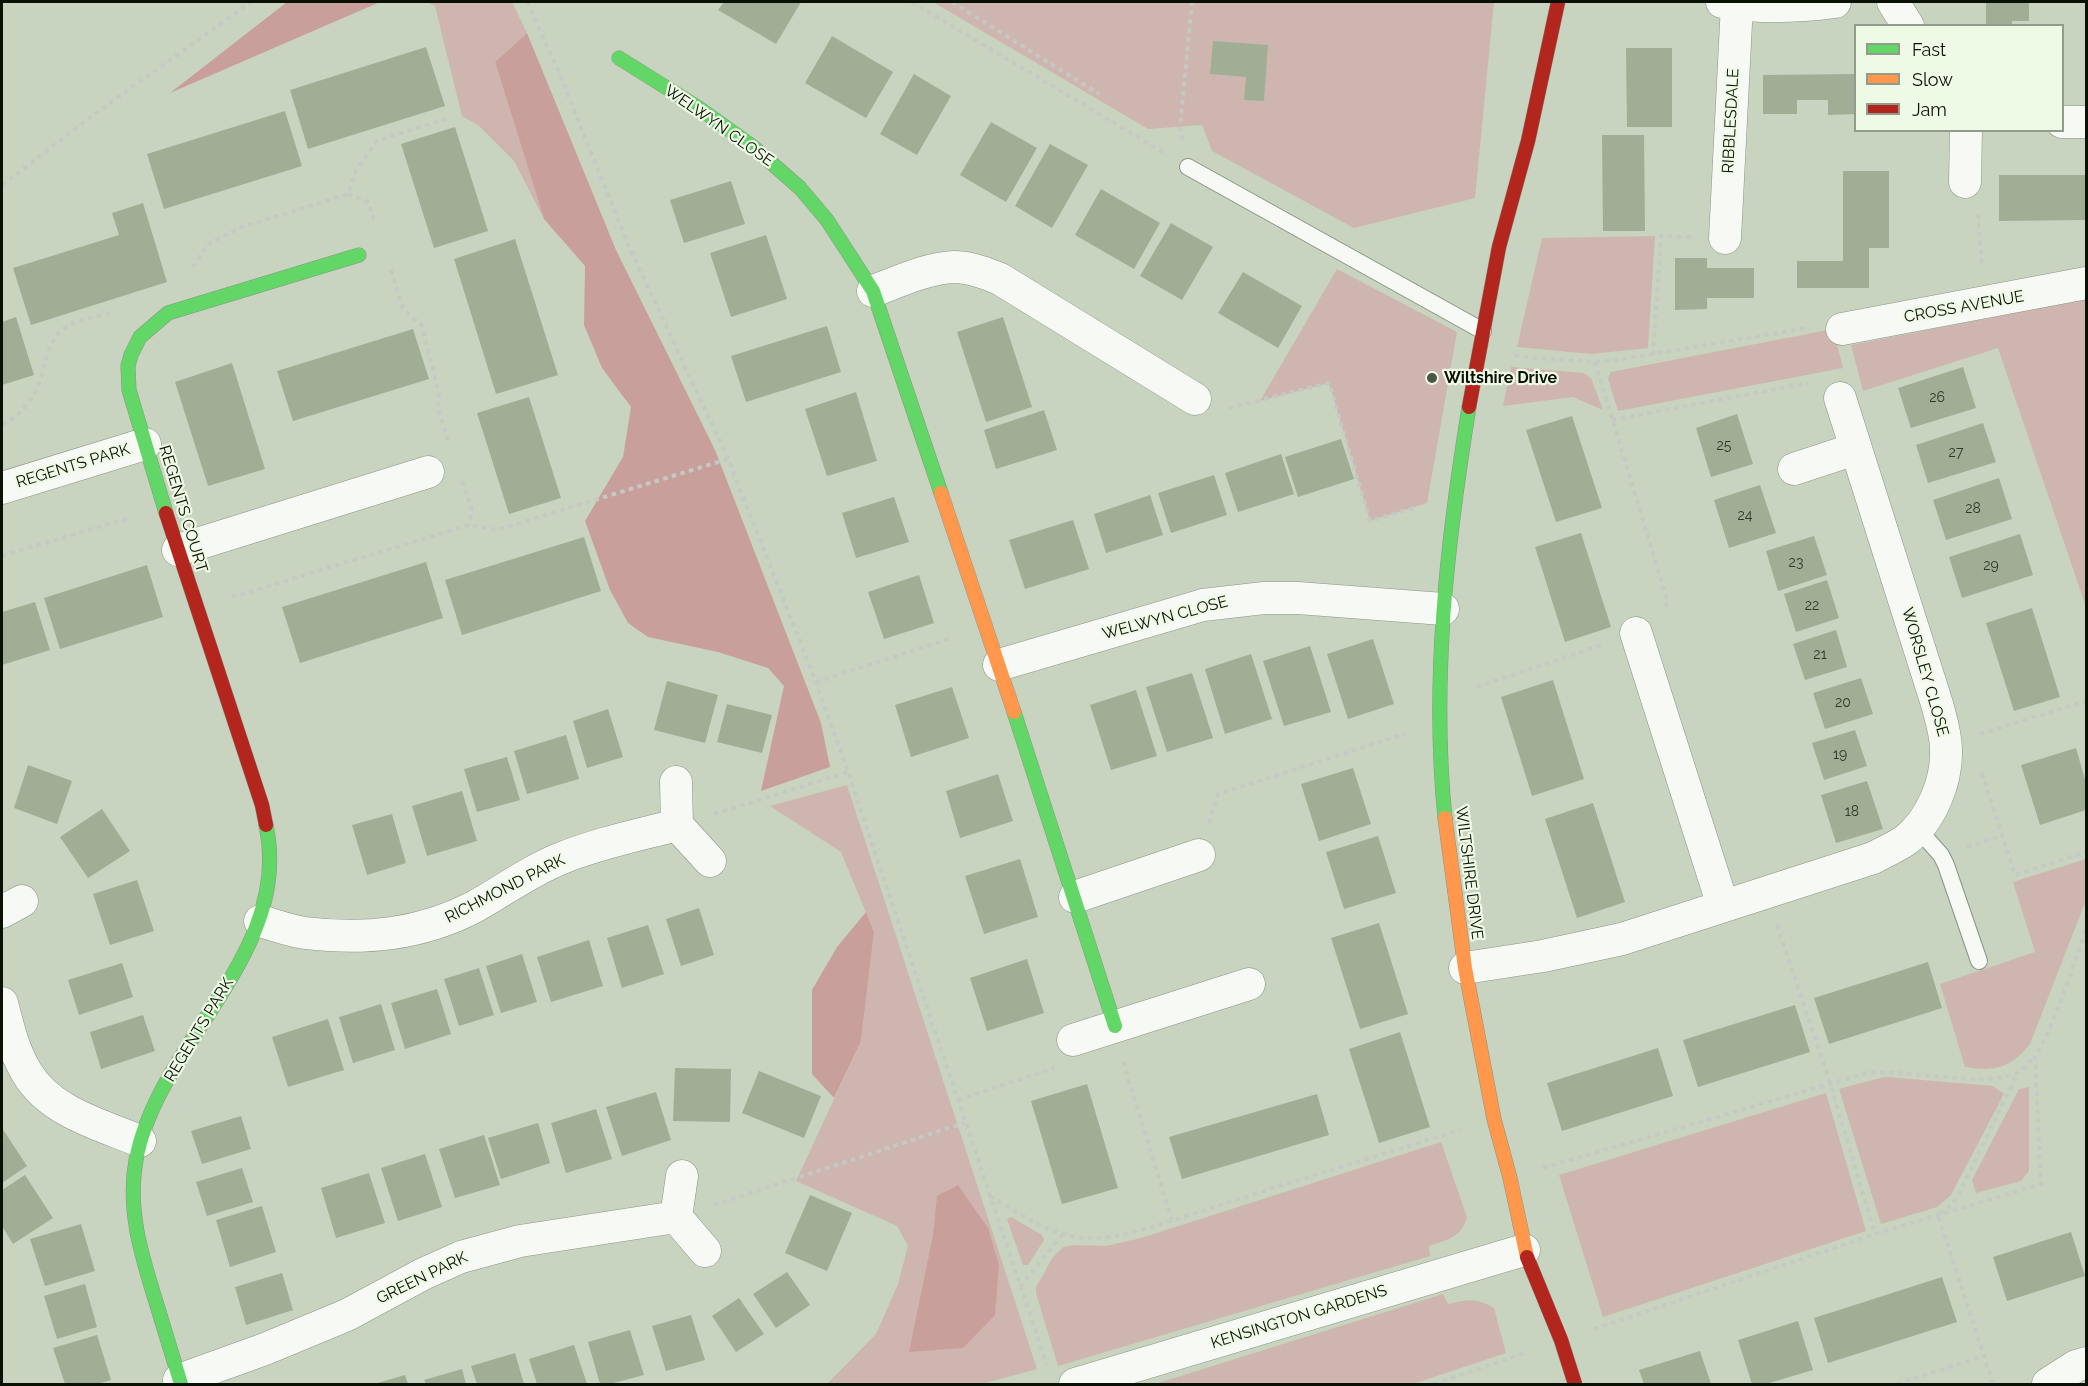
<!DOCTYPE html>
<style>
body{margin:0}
#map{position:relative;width:2088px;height:1386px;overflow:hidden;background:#c8d4bf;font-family:Raleway,sans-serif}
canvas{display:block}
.frame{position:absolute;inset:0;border:3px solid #091004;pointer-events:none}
.legend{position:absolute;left:1854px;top:24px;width:210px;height:108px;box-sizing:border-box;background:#eefae6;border:2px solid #929c8c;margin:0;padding:8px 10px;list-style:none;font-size:18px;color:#091004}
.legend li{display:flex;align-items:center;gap:12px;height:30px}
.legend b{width:30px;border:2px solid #929c8c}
</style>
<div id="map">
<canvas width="2088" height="1386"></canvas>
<div class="frame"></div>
<ul class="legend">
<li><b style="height:8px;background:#63d668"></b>Fast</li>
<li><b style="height:8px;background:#ff974d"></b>Slow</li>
<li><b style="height:8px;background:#b3261e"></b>Jam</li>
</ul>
</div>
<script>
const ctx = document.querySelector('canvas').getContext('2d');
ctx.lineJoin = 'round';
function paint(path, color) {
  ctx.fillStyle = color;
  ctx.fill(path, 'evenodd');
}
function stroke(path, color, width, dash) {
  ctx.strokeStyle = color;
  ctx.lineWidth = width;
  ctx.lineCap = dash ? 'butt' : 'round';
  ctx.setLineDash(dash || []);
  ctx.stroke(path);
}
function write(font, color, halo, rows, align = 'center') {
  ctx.font = font + ' Raleway,sans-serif';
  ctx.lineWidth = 4.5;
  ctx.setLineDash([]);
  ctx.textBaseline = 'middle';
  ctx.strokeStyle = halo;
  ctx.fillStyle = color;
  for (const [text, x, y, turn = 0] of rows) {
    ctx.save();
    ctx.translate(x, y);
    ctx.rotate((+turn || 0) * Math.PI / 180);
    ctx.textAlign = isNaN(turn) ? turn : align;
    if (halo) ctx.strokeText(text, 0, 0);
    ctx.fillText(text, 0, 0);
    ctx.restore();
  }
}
const green = new Path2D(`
 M427,2H511L513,4L527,33L495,62L544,219L514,161L478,125L462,116L435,6Z
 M933,2H1494L1475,198L1354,228L1212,151L1202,125L1148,129Z
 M1655,236L1648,348L1591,354L1517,347L1542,238Z
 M1337,269L1457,332L1427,503L1370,521L1329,383L1260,401Z
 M2086,299V607L1998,348L1863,391L1851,345Z
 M1833,329L1843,368L1618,411L1608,379L1611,372Z
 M1511,367L1584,373L1591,378L1603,410L1573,397L1503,406Z
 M847,785L1037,1369L982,1384H827L876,1334L898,1284L908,1246L897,1226L796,1181L861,1041L874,932L841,852L770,806Z
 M2086,859V900L2030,1044C2011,1068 1995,1072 1965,1067L1940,984L2035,952L2013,882Z
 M1887,1077L1993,1086L2004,1094L1951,1195L1937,1207L1881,1224L1839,1089L1876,1079Z
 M2029,1087V1171L2021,1181L1976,1193L1972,1180L2019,1089Z
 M1826,1093L1866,1231L1603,1317L1559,1175Z
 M1441,1142L1467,1217C1462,1237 1447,1240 1429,1246L1430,1256L1058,1366L1036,1293V1287L1053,1257L1063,1247L1076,1245L1106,1246L1141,1238Z
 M1011,1217L1042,1235L1044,1240L1028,1265H1023L1007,1219Z
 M1443,1294L1448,1304C1468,1300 1475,1297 1494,1308L1506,1353L1413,1384H1155Z`);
const forest = new Path2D(`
 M287,2H380L170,93Z
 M527,33L616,250L715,450L821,723L830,767L761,791L784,686L768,668L718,652L648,637L628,623L610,590L585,521L623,457L631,407L602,368L584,325L585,266L544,219L495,62Z
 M866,912L874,932L861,1041L834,1098L812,1074V990L837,947Z
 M958,1185L988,1228L999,1265L995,1315L963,1348L909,1352L933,1235L937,1196Z`);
const building = new Path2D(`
 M724,2H801L776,44L718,10Z
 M1986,2H2029V21H2012V26H1986Z
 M832,36L893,72L866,118L805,83Z
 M1213,41L1268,45L1264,101L1244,100L1246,77L1210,74Z
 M426,47L445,106L308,149L290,90Z
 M1626,48H1672V127H1627Z
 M914,74L951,96L917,155L880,134Z
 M1856,74V114L1828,115V100H1797V114H1763V75Z
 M285,111L302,166L164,209L147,154Z
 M991,122L1037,148L1006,202L960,175Z
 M455,127L488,231L434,248L401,144Z
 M1602,135H1644L1645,231H1603Z
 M1050,144L1088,165L1052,228L1015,206Z
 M1843,171H1889V248H1869V288H1797V261H1843Z
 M1999,175H2086V220L1999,221Z
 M731,181L745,224L684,243L670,200Z
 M1101,189L1160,223L1134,269L1075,235Z
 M143,203L167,282L31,325L13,268L119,235L112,213Z
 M1171,223L1213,247L1182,300L1140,276Z
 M766,235L787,299L731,317L710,253Z
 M515,239L558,375L496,394L454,259Z
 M1675,258H1707V268H1754V298H1707V309L1675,310Z
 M1243,272L1302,306L1278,348L1218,313Z
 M16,317L34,375L2,385V322Z
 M1003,317L1032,407L986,422L957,332Z
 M827,326L841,372L746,402L731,356Z
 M413,329L429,379L293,421L277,371Z
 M232,363L265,469L208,486L175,382Z
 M1963,367L1976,408L1911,428L1898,388Z
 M856,392L877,461L827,476L805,409Z
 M529,397L561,498L509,514L477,413Z
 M1044,410L1057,450L996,469L984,430Z
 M1737,414L1753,464L1711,477L1696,428Z
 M1572,416L1602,508L1556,522L1526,430Z
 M1983,423L1996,462L1928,483L1916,445Z
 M1341,439L1354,479L1298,497L1285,457Z
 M1281,454L1294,494L1238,512L1225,473Z
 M1214,475L1227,515L1171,533L1158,493Z
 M1999,478L2012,519L1946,540L1933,500Z
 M1760,485L1776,533L1729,548L1714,500Z
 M1150,495L1163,535L1106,553L1094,514Z
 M894,497L909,542L856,558L842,513Z
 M1073,520L1089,569L1025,589L1009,540Z
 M1581,533L1611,627L1565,642L1535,547Z
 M2020,534L2033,575L1962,598L1949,557Z
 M1814,536L1827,575L1778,591L1766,551Z
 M584,537L601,591L462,635L445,580Z
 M426,562L443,618L300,663L282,607Z
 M147,565L163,617L60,649L44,598Z
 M919,575L934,623L884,639L868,592Z
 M1827,580L1839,618L1796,632L1784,594Z
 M35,602L50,650L2,665V612Z
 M2032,608L2060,697L2014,711L1986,623Z
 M1836,630L1847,667L1805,680L1793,644Z
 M1373,639L1394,704L1348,719L1327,654Z
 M1310,646L1331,712L1284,726L1263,661Z
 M1251,654L1272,719L1225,734L1205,669Z
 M1192,673L1213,738L1167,752L1146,687Z
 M1861,678L1873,714L1825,729L1813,693Z
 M1553,680L1584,779L1532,796L1501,697Z
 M667,681L718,695L705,743L654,730Z
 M952,687L969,738L911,757L895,705Z
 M1136,690L1157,756L1111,770L1090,705Z
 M727,704L772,715L762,753L717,742Z
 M608,709L623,757L587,768L573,721Z
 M1855,730L1867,766L1824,780L1812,743Z
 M566,735L579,779L527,794L514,751Z
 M2076,748L2086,783V810L2040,825L2021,765Z
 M507,757L520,800L477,812L464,769Z
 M28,765L72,781L57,824L14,808Z
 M1353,768L1371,824L1319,841L1301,784Z
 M998,774L1013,821L960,838L946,791Z
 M1867,781L1883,829L1836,843L1821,795Z
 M462,791L477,841L427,856L412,806Z
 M1593,803L1625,902L1577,918L1545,819Z
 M102,809L130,851L88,878L60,837Z
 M392,814L406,863L367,875L352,825Z
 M1378,836L1396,893L1344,909L1326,852Z
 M1020,859L1038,917L984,934L965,876Z
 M137,880L154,931L110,945L93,894Z
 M699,908L714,955L681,966L666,919Z
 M1379,923L1408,1014L1360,1029L1331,938Z
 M648,925L664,974L622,988L607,938Z
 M589,940L603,986L551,1002L537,957Z
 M522,954L537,1002L501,1013L486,966Z
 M1027,959L1044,1013L987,1031L970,978Z
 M1928,962L1942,1008L1829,1044L1814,998Z
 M122,963L133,997L79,1015L68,980Z
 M479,968L494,1015L459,1026L444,979Z
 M437,989L451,1034L405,1049L391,1003Z
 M381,1004L395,1050L353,1063L339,1017Z
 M1795,1005L1810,1052L1698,1087L1683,1040Z
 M143,1015L155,1051L101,1069L90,1032Z
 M328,1019L344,1070L288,1087L272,1037Z
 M1400,1032L1430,1127L1379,1143L1349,1049Z
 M1658,1048L1673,1096L1562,1131L1547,1083Z
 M675,1068L731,1069L730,1122L673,1121Z
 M759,1071L821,1096L804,1138L742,1113Z
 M1087,1084L1118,1188L1062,1204L1031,1101Z
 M656,1092L671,1140L622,1156L606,1107Z
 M1317,1094L1329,1135L1182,1179L1169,1137Z
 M596,1109L612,1159L566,1173L551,1123Z
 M241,1116L251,1149L202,1164L191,1131Z
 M538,1123L550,1163L501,1179L488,1138Z
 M2,1128L27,1166L2,1183Z
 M484,1135L500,1185L455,1198L439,1149Z
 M425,1154L442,1207L398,1221L381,1168Z
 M242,1168L253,1202L207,1216L196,1182Z
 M369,1173L385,1223L336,1238L321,1188Z
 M25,1175L53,1218L13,1244L2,1226V1190Z
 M810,1195L852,1213L827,1271L785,1253Z
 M262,1206L276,1252L230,1267L216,1220Z
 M81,1224L95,1271L45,1286L30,1239Z
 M2071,1232L2085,1276L2007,1301L1993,1257Z
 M787,1272L810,1305L776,1328L753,1294Z
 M282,1273L293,1310L246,1325L235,1287Z
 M1942,1277L1957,1322L1828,1363L1814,1318Z
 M85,1284L97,1327L57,1339L44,1296Z
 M739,1298L764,1334L736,1352L712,1316Z
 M691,1315L705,1360L666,1371L652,1326Z
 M1798,1321L1813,1370L1766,1384H1752L1738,1340Z
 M630,1330L644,1375L610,1384H600L588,1342Z
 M97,1335L111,1380L97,1384H65L53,1348Z
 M574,1345L587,1384H537L529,1359Z
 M1700,1351L1711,1384H1644L1639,1370Z
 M515,1353L524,1384H477L471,1366Z
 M462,1369L466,1384H426L424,1380Z
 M405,1375L408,1384H374Z`);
const path = new Path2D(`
 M527,2L558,70L627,242L728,459L816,682L848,772L1047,1365
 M912,2L1166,154
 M952,2L1099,94
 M1183,140L1180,127L1192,2
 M2,185L92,116L251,2
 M348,194L368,202L375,223
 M1978,214L1982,267
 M193,267L208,244L239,228L348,194L356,170L377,141L451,117
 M391,270L403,309L422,326L439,394L438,408L449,443
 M1515,355L1523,357L1595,362L1617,360L1807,328
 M1653,355L1661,236L1692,237
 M1595,362L1668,603L1661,610
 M1229,408L1329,383L1370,521L1417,507
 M1612,420L1808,383
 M2,424C18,419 33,399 39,384C45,368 46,349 57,335C69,320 96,317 113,312
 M462,481L472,510L469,525
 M2,556L131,517
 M232,597L469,525L497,530L728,459
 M816,682L952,638
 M1477,687L1604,644
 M1980,734L2086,701
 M1982,773L2015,875L2086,852
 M714,814L848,772
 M1209,823L1218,794L1405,734
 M1967,847L2002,836
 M1777,925L1830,1083L1875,1234
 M1123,1062L1172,1220
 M958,1100L1054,1068
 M1543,1168L1867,1073C1908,1069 1983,1088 2017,1073C2023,1070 2029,1062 2034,1058
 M990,1196C1020,1214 1049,1235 1084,1238C1120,1241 1182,1217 1217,1206C1298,1180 1379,1155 1460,1130
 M714,1205L964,1123
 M1020,1287L1062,1235
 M1594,1329L1875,1234L2041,1184L2035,1057C2057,1017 2071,973 2086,930
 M1434,1384L1527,1352
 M1897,1384L1984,1356
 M1993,1384L1938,1215L1953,1203L1960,1192L2017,1074`);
const lane = new Path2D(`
 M1188,167L1483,331
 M1917,828L1941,855L1946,865L1979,961`);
const street = new Path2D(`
 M1722,2C1758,8 1798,7 1835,2
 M1893,2L1908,26
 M2062,122H2086
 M1965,182L1966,130
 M1725,238L1737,4
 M873,291C898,282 927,268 954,267C970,267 986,273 1000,279L1195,399
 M1842,329L2086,283
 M1794,469L1855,449
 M2,488L145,444
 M178,550L428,472
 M1636,633L1723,906
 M999,665L1203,605L1264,598H1298L1443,609
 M676,782L677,825L710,861
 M1075,897L1199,855
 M2,912L22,901
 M260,921C275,925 290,931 305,933C364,940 420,935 474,907C503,891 531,870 562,858C599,843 639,835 677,825
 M1465,968L1543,956L1622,939L1873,858C1884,852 1896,847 1906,840C1931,820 1947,782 1946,750C1946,734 1941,719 1937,704L1840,398
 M2,1003C8,1027 14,1052 27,1073C50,1112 101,1125 140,1141
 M1073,1040L1249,984
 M682,1176L676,1217L705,1251
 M179,1380L265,1349L347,1315L423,1274L461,1257L520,1241L676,1217
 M1075,1384L1524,1250
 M2048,1384L2076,1366L2086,1363`);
const fast = new Path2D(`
 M619,58L699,108L752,146L800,188L827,220L873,291L941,493
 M166,513L129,390L128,366L131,355L140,337L168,313L359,255
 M1014,712L1115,1026
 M1445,818C1431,681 1447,543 1469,407
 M181,1384C173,1357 164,1329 156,1302C141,1254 127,1209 136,1160C158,1042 294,953 266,825`);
const slow = new Path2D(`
 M941,493L1014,712
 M1445,818L1465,968L1494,1119L1510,1178L1527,1257`);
const jam = new Path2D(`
 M1469,407L1499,247L1528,141L1558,2
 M166,513L262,805L266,825
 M1527,1257L1561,1340L1575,1384`);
const markers = [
 [1432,378,6,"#4c5545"]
];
const numberNames = [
 ["26",1937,398],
 ["25",1724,446],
 ["27",1956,453],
 ["28",1973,509],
 ["24",1745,516],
 ["23",1796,563],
 ["29",1991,566],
 ["22",1812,606],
 ["21",1820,655],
 ["20",1843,703],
 ["19",1840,755],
 ["18",1852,812]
];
const streetNames = [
 ["RIBBLESDALE",1731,121,-87],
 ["WELWYN CLOSE",719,126,35],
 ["CROSS AVENUE",1964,307,-10],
 ["REGENTS PARK",73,466,-17],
 ["REGENTS COURT",183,509,73],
 ["WELWYN CLOSE",1165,618,-15],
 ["WORSLEY CLOSE",1925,672,74],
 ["WILTSHIRE DRIVE",1469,873,83],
 ["RICHMOND PARK",505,889,-27],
 ["REGENTS PARK",199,1030,-59],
 ["GREEN PARK",422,1278,-26],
 ["KENSINGTON GARDENS",1299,1317,-17]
];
const poiNames = [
 ["Wiltshire Drive",1444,378]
];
paint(green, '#cfb5af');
paint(forest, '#c99f9c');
paint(building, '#a1ae96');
stroke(lane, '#8a9484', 18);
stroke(street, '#8a9484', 33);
stroke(fast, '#8a9484', 15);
stroke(slow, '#8a9484', 15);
stroke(jam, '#8a9484', 15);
stroke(path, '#c5c9c3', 4, [4.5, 4.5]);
stroke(lane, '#f7f9f5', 16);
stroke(street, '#f7f9f5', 32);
stroke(fast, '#63d668', 14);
stroke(slow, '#ff974d', 14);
stroke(jam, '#b3261e', 14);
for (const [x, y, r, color] of markers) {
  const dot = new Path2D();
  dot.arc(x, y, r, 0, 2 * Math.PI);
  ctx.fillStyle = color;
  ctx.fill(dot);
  stroke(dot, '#eefae6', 2);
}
write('14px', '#2f3828', null, numberNames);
write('16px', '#091004', '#eefae6', streetNames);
write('bold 16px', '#091004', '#eefae6', poiNames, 'left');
</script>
